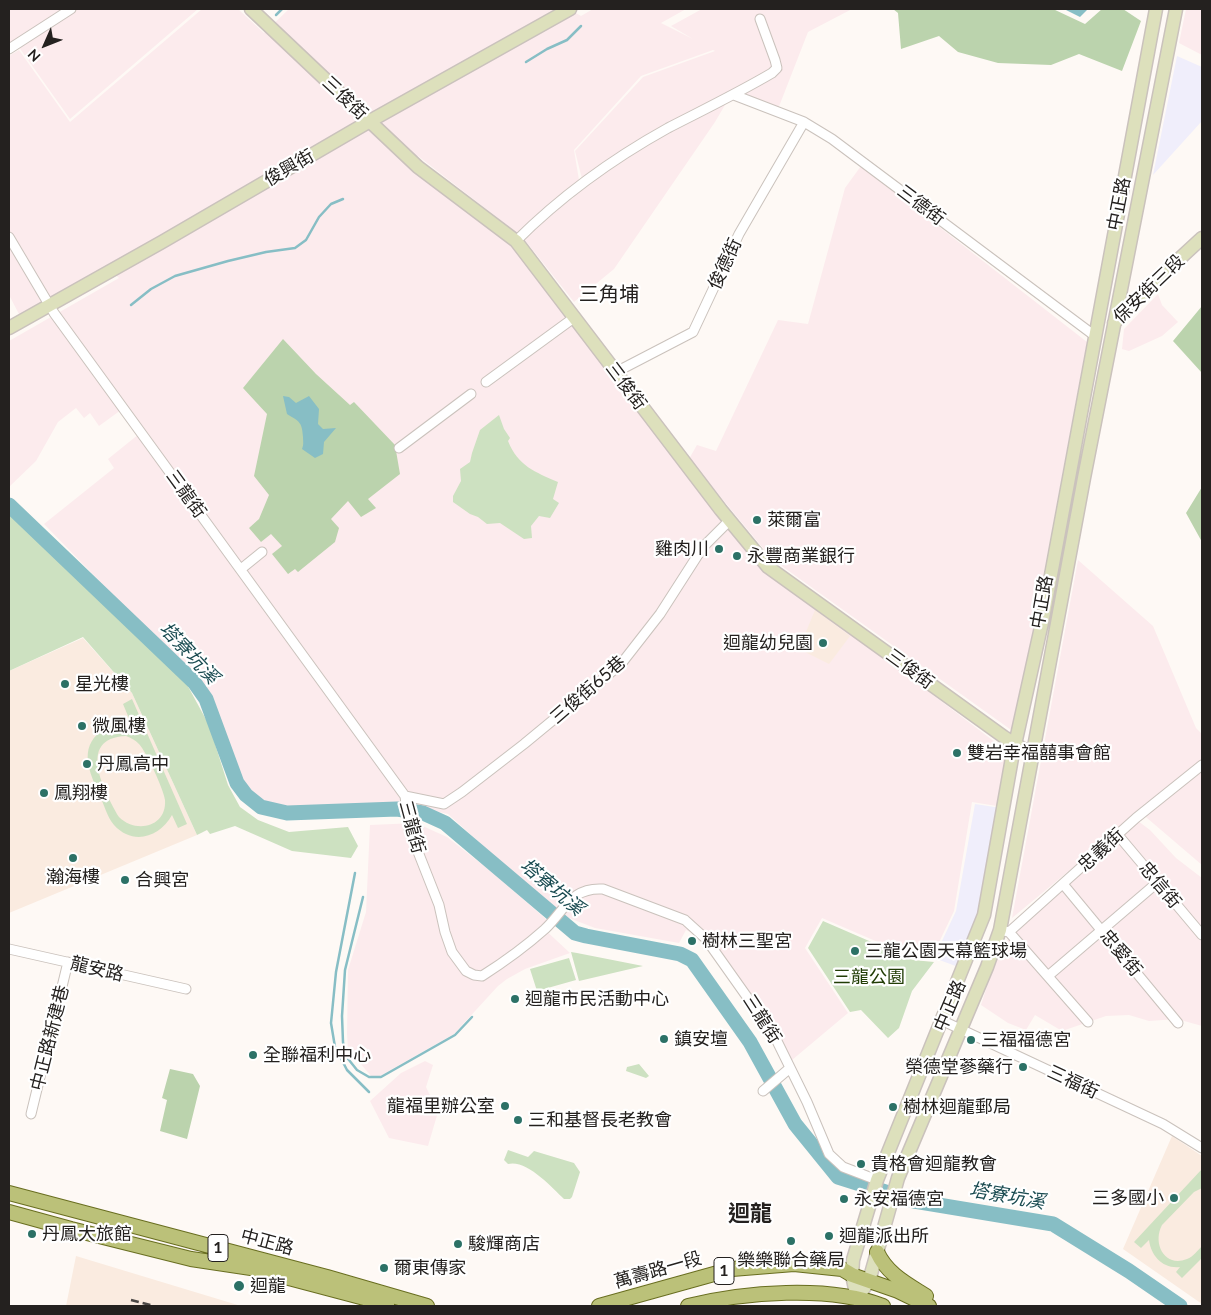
<!DOCTYPE html>
<meta charset="utf-8">
<style>
body{margin:0}
#map{position:relative;width:1211px;height:1315px;overflow:hidden;background:#fef9f5;font-family:Lato,sans-serif}
canvas{display:block}
.frame{position:absolute;inset:0;border:10px solid #24211f;pointer-events:none}
.north{position:absolute;left:20px;top:20px;width:50px;height:50px;-webkit-text-stroke:4px #fff;paint-order:stroke;rotate:226deg;font-size:14px;font-weight:700;line-height:20px;text-align:center;color:#24211f}
.north::after{content:'';display:block;margin:auto;width:18px;height:22px;background:#24211f;clip-path:polygon(50% 0,100% 100%,50% 72%,0 100%)}
</style>
<div id="map">
<canvas width="1211" height="1315"></canvas>
<div class="frame"></div>
<div class="north">N</div>
</div>
<script>
const ctx = document.querySelector('canvas').getContext('2d');
ctx.lineJoin = 'round';
function paint(path, color) {
  ctx.fillStyle = color;
  ctx.fill(path, 'evenodd');
}
function stroke(path, color, width, dash) {
  ctx.strokeStyle = color;
  ctx.lineWidth = width;
  ctx.lineCap = dash ? 'butt' : 'round';
  ctx.setLineDash(dash || []);
  ctx.stroke(path);
}
function write(font, color, halo, rows, align = 'center') {
  ctx.font = font + ' Lato,"Noto Sans TC",sans-serif';
  ctx.lineWidth = 4.5;
  ctx.setLineDash([]);
  ctx.textBaseline = 'middle';
  ctx.strokeStyle = halo;
  ctx.fillStyle = color;
  for (const [text, x, y, turn = 0] of rows) {
    ctx.save();
    ctx.translate(x, y);
    ctx.rotate((+turn || 0) * Math.PI / 180);
    ctx.textAlign = isNaN(turn) ? turn : align;
    if (halo) ctx.strokeText(text, 0, 0);
    ctx.fillText(text, 0, 0);
    ctx.restore();
  }
}
const commercial = new Path2D(`
 M1177,56L1202,67V121L1153,175Z
 M975,804L1001,808L982,924L961,968L934,958L956,911Z`);
const industrial = new Path2D(`
 M9,9H198L70,119L16,43L9,47Z
 M202,9H238L264,33L289,9H569L581,16L593,9H686L661,23L693,39L671,26L702,9L766,10L852,9L808,32L778,109L732,93L715,122L614,269L574,302L524,239L545,217L573,198L582,179L575,151L643,77L715,51L713,50L641,76L574,150L579,180L517,233L418,156L406,163L428,183L515,245L762,565L1012,755L1003,807L972,802L954,911L931,959L915,958L822,918L805,948L848,1013L792,1060L778,1033L705,940L686,930L679,943L595,928L569,918L547,904L448,814L413,806H288L264,801L243,784L212,697L44,524L114,468L108,459L139,434L121,410L99,426L90,413L84,418L76,408L58,422L36,461L9,487V341L119,278L105,266L20,316L9,295V56L19,50L70,122Z
 M1186,9H1202V55L1179,43Z
 M861,166L1087,342L1014,732L772,559L689,459L697,445L716,451L778,320L808,324L845,188Z
 M1158,294L1162,305L1178,322L1162,336L1129,351L1122,349L1124,329Z
 M1078,560L1153,626L1196,728L1202,734V865L1140,812L1012,918Z
 M1138,821L1150,830L1176,858L1202,878V1026L1177,1019L1149,1021L1129,1015L1106,1016L1062,1031L1035,1015L1026,1030L1008,1023L981,1005L999,948Z
 M416,823L447,837L492,872L547,920L541,926L570,953L525,969L507,979L498,986L454,1034L380,1076H371L348,1049L347,1034L348,970L366,912L370,825Z
 M425,1061L433,1065L426,1087L438,1112L428,1146L389,1138L370,1101L401,1073Z`);
const built = new Path2D(`
 M815,610L850,636L829,664L799,649Z
 M83,638L132,693L197,835L9,913V671Z
 M1172,1136L1202,1156V1304L1123,1249Z
 M76,1256L241,1306H66Z`);
const green = new Path2D(`
 M499,415L504,429L510,438L508,441C518,466 535,472 558,482L553,499L559,503L550,518L539,516L531,526L532,538L524,539L500,523L487,524L478,517L470,514L453,502V496L461,481L460,469L470,462L472,453L480,430Z
 M9,511L184,679L209,725L228,785L240,807L258,820L289,832L348,827L358,846L351,858L292,851L235,826L210,834L207,830L197,835L132,693L83,637L9,671Z
 M132,699L187,824L178,828L172,815C160,837 133,846 114,825C107,817 104,804 99,794C90,773 78,749 101,731C111,723 122,724 133,728L123,704ZM126,736C131,738 135,740 139,744C146,751 164,790 165,800C167,827 136,834 119,817C105,793 75,738 126,736Z
 M823,921L913,960L934,962L912,991L899,1028L888,1038L861,1010L850,1012L808,948Z
 M571,952L577,953L643,966L579,981Z
 M569,958L576,980L537,991L530,969Z
 M639,1064L649,1076L646,1078L626,1071L627,1067Z
 M508,1150L528,1157L534,1151L574,1163L580,1172L572,1197L570,1199H564C552,1187 526,1159 508,1164L504,1160Z
 M1202,1169V1188L1194,1192L1162,1225C1152,1244 1165,1268 1187,1259C1193,1257 1198,1250 1202,1246V1258L1182,1278L1176,1272L1180,1267C1163,1269 1151,1256 1149,1240L1141,1248L1134,1242Z`);
const forest = new Path2D(`
 M893,9H1053L1085,24L1102,9H1123L1141,21L1122,71L1079,54L1051,65L998,63L958,52L939,36L901,49L898,13Z
 M1202,306V373L1173,341Z
 M283,339L316,374L350,405L354,402L395,445L400,474L368,499L376,508L361,517L348,501L331,519L339,528L335,542L298,572L295,569L288,574L272,554L282,546L271,534L261,542L249,528L259,519L269,495L254,476L267,414L243,388Z
 M1202,487V542L1186,513Z
 M170,1069L193,1074L200,1086L187,1139L160,1131L167,1100L162,1098Z`);
const water = new Path2D(`
 M1064,9H1088L1080,17Z
 M283,396L289,397L296,403L309,396L319,409L318,424L323,429L336,428L324,442L323,454L315,458L302,449C304,444 303,442 303,437C302,422 300,422 287,414Z`);
const stream = new Path2D(`
 M276,15L282,9
 M526,62L547,49L567,40L581,26
 M131,305L151,289L175,276L228,261L266,252L295,248L306,240L319,217L331,204L343,199
 M355,873L336,972L331,1023L335,1047L347,1070L369,1092
 M363,897L345,970L342,1016L343,1042L345,1055L357,1070L369,1077H381L455,1035L472,1017`);
const river = new Path2D(`
 M9,505L194,682L206,699L237,783L246,795L261,807L287,813L397,809L423,813L445,823L575,933L586,936L680,954L692,960L750,1042L795,1124L838,1177L914,1201L1053,1224L1129,1271L1180,1306`);
const street = new Path2D(`
 M9,49L71,9
 M734,95L804,122L832,139L1095,336
 M9,237L54,313L405,796L409,829L439,905L445,932L452,952L466,971L474,975L482,976C504,962 526,946 545,929C565,910 571,887 603,889L685,920L706,939L774,1035L807,1102L829,1154L843,1167L877,1180
 M516,241C559,198 614,158 668,128C703,110 738,93 772,73L777,68L775,60L760,19
 M616,372L693,332L739,234L804,122
 M486,382L575,317
 M399,448L471,394
 M241,569L262,552
 M405,796L444,804L462,792L524,744L621,664L660,614L703,547L729,521
 M1118,835L1202,935
 M1063,884L1178,1023
 M1000,930L1009,932L1136,818L1202,765
 M1009,932L1088,1022
 M9,949L186,989
 M1048,976L1158,882
 M941,1020L1163,1124L1202,1148
 M763,1091L790,1068
 M31,1114L68,962`);
const secondary = new Path2D(`
 M251,9L418,167L516,241L721,510L768,567L1004,737L1033,755
 M1114,323L1150,286L1202,238
 M9,328L162,242L370,121L570,9
 M857,1298L869,1281L898,1178L987,967L1000,930L1084,478L1176,9
 M857,1298L852,1275L853,1260L877,1180L984,915L1012,758L1043,618L1156,9`);
const primary = new Path2D(`
 M9,1193L327,1277L427,1306
 M9,1212L71,1229L191,1259L251,1268L387,1304
 M877,1252C887,1274 907,1284 926,1296
 M599,1306L732,1269L794,1264L842,1269L852,1275L898,1291L929,1306
 M688,1306C744,1292 829,1285 883,1306`);
const rail = new Path2D(`
 M131,1300L154,1306`);
const markers = [
 [757,520,5,"#2c7166"],
 [719,549,5,"#2c7166"],
 [737,556,5,"#2c7166"],
 [823,643,5,"#2c7166"],
 [65,684,5,"#2c7166"],
 [82,726,5,"#2c7166"],
 [957,753,5,"#2c7166"],
 [87,764,5,"#2c7166"],
 [44,793,5,"#2c7166"],
 [73,858,5,"#2c7166"],
 [125,880,5,"#2c7166"],
 [692,941,5,"#2c7166"],
 [855,951,5,"#2c7166"],
 [515,999,5,"#2c7166"],
 [664,1039,5,"#2c7166"],
 [971,1040,5,"#2c7166"],
 [253,1055,5,"#2c7166"],
 [1023,1067,5,"#2c7166"],
 [505,1106,5,"#2c7166"],
 [893,1107,5,"#2c7166"],
 [518,1120,5,"#2c7166"],
 [861,1164,5,"#2c7166"],
 [1174,1198,5,"#2c7166"],
 [844,1199,5,"#2c7166"],
 [32,1234,5,"#2c7166"],
 [829,1236,5,"#2c7166"],
 [791,1241,5,"#2c7166"],
 [458,1244,5,"#2c7166"],
 [384,1268,5,"#2c7166"],
 [239,1286,6,"#2c7166"]
];
const shields = [
 [218,1248,20],
 [724,1271,20]
];
const shieldNames = [
 ["1",218,1248],
 ["1",724,1271]
];
const streetNames = [
 ["三俊街",345,98,43],
 ["俊興街",289,168,-30],
 ["中正路",1119,204,-79],
 ["三德街",921,205,37],
 ["俊德街",725,264,-65],
 ["保安街三段",1149,289,-44],
 ["三俊街",626,386,53],
 ["三龍街",186,494,54],
 ["中正路",1042,602,-80],
 ["三俊街",910,669,36],
 ["三俊街65巷",588,690,-41],
 ["三龍街",412,827,75],
 ["忠義街",1101,850,-42],
 ["忠信街",1160,885,50],
 ["忠愛街",1121,953,50],
 ["龍安路",97,969,13],
 ["中正路",950,1006,-67],
 ["三龍街",762,1019,57],
 ["中正路新建巷",50,1038,-76],
 ["三福街",1073,1082,25],
 ["中正路",267,1242,15],
 ["萬壽路一段",658,1270,-16]
];
const poiNames = [
 ["萊爾富",767,520],
 ["雞肉川",709,549,"right"],
 ["永豐商業銀行",747,556],
 ["迴龍幼兒園",813,643,"right"],
 ["星光樓",75,684],
 ["微風樓",92,726],
 ["雙岩幸福囍事會館",967,753],
 ["丹鳳高中",97,764],
 ["鳳翔樓",54,793],
 ["瀚海樓",73,877,"center"],
 ["合興宮",135,880],
 ["樹林三聖宮",702,941],
 ["三龍公園天幕籃球場",865,951],
 ["迴龍市民活動中心",525,999],
 ["鎮安壇",674,1039],
 ["三福福德宮",981,1040],
 ["全聯福利中心",263,1055],
 ["榮德堂蔘藥行",1013,1067,"right"],
 ["龍福里辦公室",495,1106,"right"],
 ["樹林迴龍郵局",903,1107],
 ["三和基督長老教會",528,1120],
 ["貴格會迴龍教會",871,1164],
 ["三多國小",1164,1198,"right"],
 ["永安福德宮",854,1199],
 ["丹鳳大旅館",42,1234],
 ["迴龍派出所",839,1236],
 ["駿輝商店",468,1244],
 ["樂樂聯合藥局",791,1260,"center"],
 ["爾東傳家",394,1268],
 ["迴龍",250,1286]
];
const parkNames = [
 ["三龍公園",869,977]
];
const waterNames = [
 ["塔寮坑溪",189,653,47],
 ["塔寮坑溪",552,887,40],
 ["塔寮坑溪",1007,1196,10]
];
const quarterNames = [
 ["三角埔",609,295]
];
const districtNames = [
 ["迴龍",750,1214]
];
paint(commercial, '#f0eefb');
paint(industrial, '#fcebed');
paint(built, '#faebe0');
paint(green, '#cde1c1');
paint(forest, '#bbd3ad');
paint(water, '#87bec5');
stroke(stream, '#87bec5', 2.5);
stroke(river, '#87bec5', 15);
stroke(street, '#cac2bc', 11);
stroke(secondary, '#cac2bc', 15);
stroke(primary, '#696e20', 16);
stroke(street, '#fff', 9);
stroke(secondary, '#dde0bc', 12);
stroke(primary, '#bbc179', 14);
stroke(rail, '#4c4846', 2.5, [8, 4]);
for (const [x, y, r, color] of markers) {
  const dot = new Path2D();
  dot.arc(x, y, r, 0, 2 * Math.PI);
  ctx.fillStyle = color;
  ctx.fill(dot);
  stroke(dot, '#fff', 2);
}
for (const [x, y, w] of shields) {
  const box = new Path2D();
  box.roundRect(x - w / 2, y - 13.5, w, 27, 4);
  ctx.fillStyle = '#fff';
  ctx.fill(box);
  stroke(box, '#24211f', 1);
}
write('bold 16px', '#24211f', null, shieldNames);
write('18px', '#24211f', '#fff', streetNames);
write('18px', '#24211f', '#fff', poiNames, 'left');
write('18px', '#213d05', '#fff', parkNames);
write('italic 19px', '#1a4b51', '#fff', waterNames);
write('20px', '#24211f', '#fff', quarterNames);
write('bold 22px', '#24211f', '#fff', districtNames);
</script>
